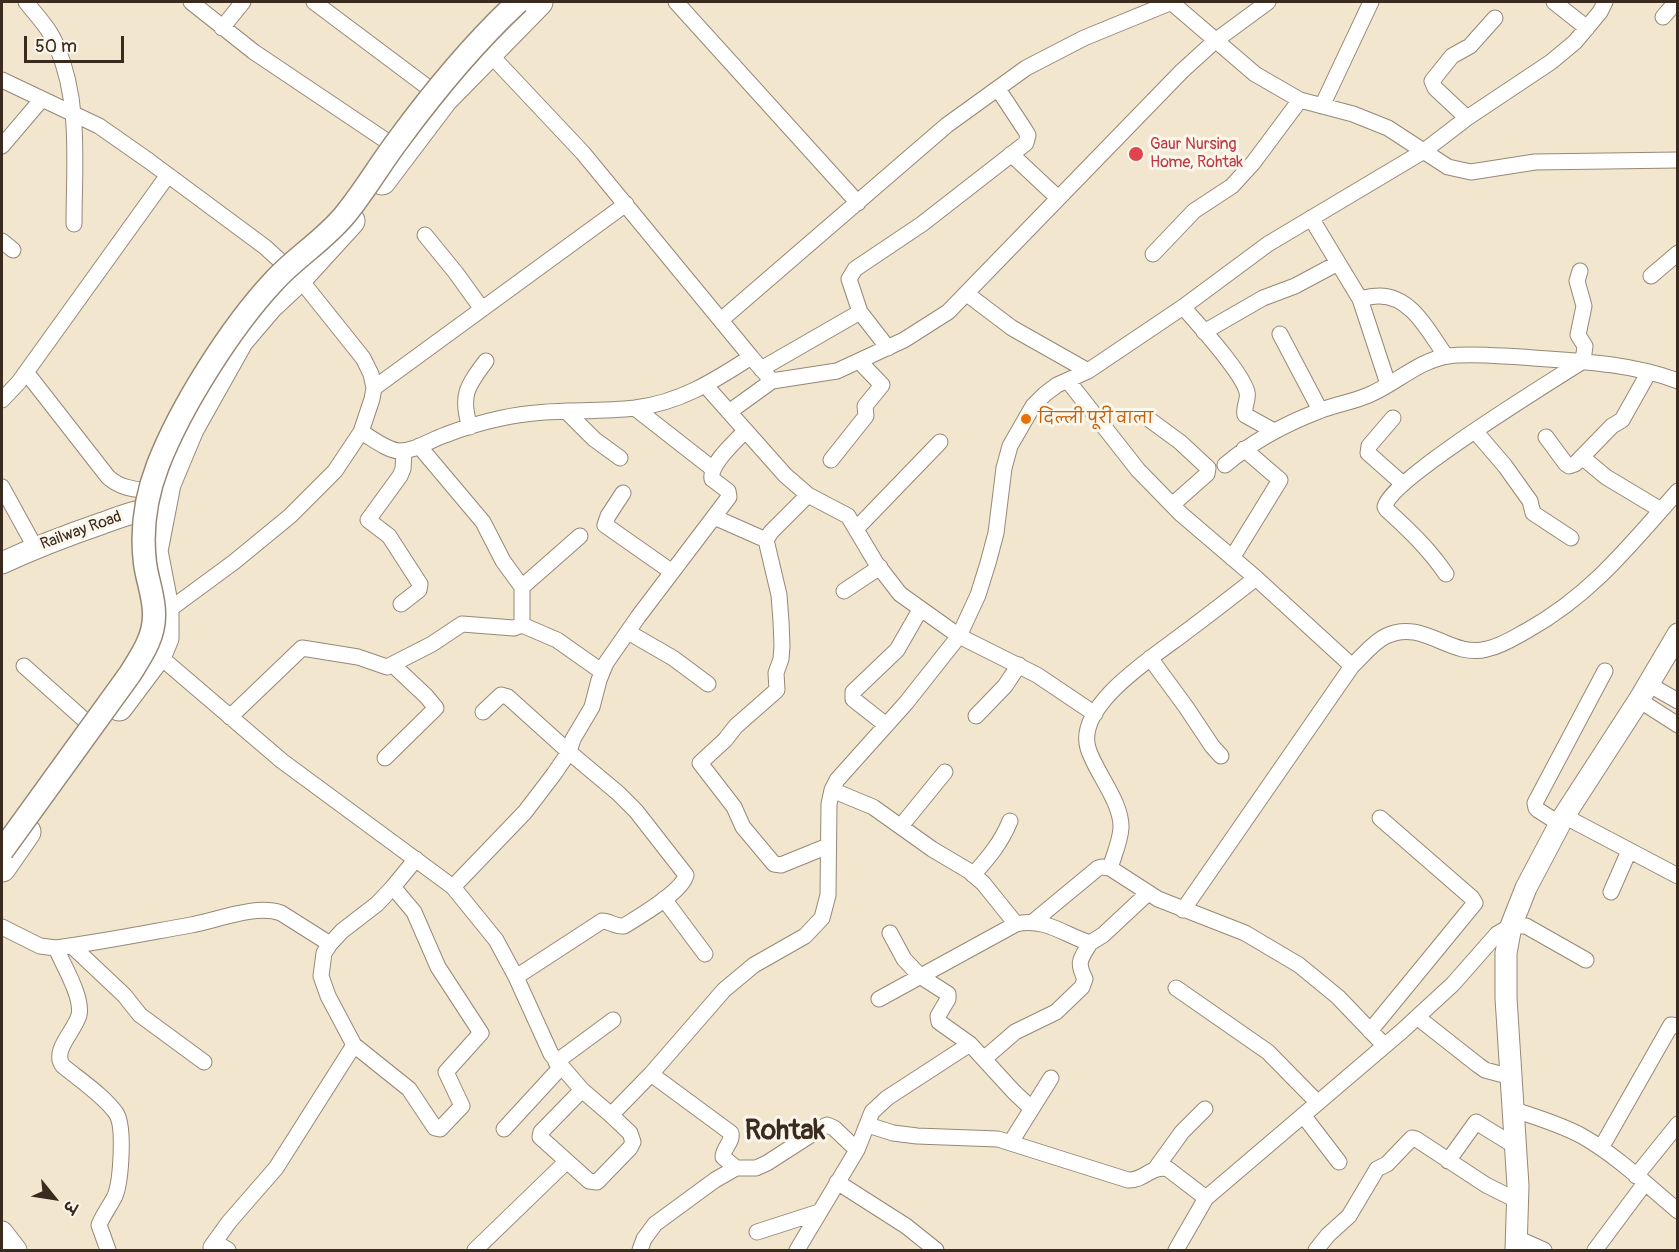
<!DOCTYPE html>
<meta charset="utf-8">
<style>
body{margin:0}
#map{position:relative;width:1679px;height:1252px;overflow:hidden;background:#f2e7ce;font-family:Pangolin,"Playpen Sans Deva",sans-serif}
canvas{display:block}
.frame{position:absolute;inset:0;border:3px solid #3b2a1e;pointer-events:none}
.north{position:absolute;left:24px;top:1168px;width:60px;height:60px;-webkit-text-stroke:4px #fbf7ec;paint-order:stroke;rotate:120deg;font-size:16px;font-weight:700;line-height:24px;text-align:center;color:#3b2a1e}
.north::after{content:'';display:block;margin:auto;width:21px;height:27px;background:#3b2a1e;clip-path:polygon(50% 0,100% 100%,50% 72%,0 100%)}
.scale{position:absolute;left:24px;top:36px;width:100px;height:27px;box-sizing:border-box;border:3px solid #3b2a1e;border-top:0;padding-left:8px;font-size:18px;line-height:21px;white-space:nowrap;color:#3b2a1e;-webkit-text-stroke:4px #fbf7ec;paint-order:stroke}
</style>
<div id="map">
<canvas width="1679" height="1252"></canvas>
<div class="frame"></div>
<div class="north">उ</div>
<div class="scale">50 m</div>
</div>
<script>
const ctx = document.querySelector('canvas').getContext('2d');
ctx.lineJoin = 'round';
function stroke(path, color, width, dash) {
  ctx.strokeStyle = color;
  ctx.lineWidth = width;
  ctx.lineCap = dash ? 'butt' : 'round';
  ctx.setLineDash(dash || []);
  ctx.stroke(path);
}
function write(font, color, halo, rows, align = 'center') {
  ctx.font = font + ' Pangolin,"Playpen Sans Deva",sans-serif';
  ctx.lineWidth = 6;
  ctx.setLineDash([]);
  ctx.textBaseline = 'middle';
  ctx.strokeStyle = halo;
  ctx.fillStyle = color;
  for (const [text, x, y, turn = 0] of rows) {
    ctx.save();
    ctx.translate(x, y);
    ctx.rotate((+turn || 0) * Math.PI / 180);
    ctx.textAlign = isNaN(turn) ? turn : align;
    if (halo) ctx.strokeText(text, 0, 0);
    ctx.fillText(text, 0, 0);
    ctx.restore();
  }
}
const street = new Path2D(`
 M26,2C37,16 51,30 57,47C81,103 74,166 74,224
 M191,2L254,52L391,144
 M314,2L430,89
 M676,2L858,203
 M1171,2L1255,74L1300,100L1353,114L1388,128L1448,167L1471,172L1535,162L1678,160
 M1554,2L1587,28
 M1663,17L1676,2
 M222,28L243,2
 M486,50L583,153L751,357
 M2,80L99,126L149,161L265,247L299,278L363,358L371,374L374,388L372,399L361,432L335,471L290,516L234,562L162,615
 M1322,106L1371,2
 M1467,118L1435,88L1432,81L1452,56L1470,46L1495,18
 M2,146L42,99
 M1011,154L1058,198
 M1311,218L1360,299C1365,298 1372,296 1378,296C1412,295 1429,333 1446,356
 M425,235L456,273L482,309
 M2,241L13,250
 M1153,254L1194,211L1232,186L1253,163L1300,100
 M1651,276L1678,253
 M967,294L1012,328L1088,371
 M1360,299L1388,384
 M1183,307C1198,324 1242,372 1247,392C1249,400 1243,407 1245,415L1274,431
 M721,320L947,125L1026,68L1084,38L1172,2
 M1204,332L1263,298L1295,286L1338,263
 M1280,334L1320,410
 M888,348L860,312L849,279L855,269L922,224L1026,143L1028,135L1025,130L998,89
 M761,369L860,312
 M26,372L108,477C120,488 133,489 149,491
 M1068,381L1138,470L1181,514L1256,578L1352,666
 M706,386L785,475L808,495L848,516L876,563L900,594L959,636L1037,675L1095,714
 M374,388L626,204
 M2,400L19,382L168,175
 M635,408L713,469
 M566,411L594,439L620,458
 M729,412L772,381
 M1393,418L1369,446L1368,453L1403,484
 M1150,420L1180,442L1208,468L1207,474L1172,505
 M470,427C460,396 467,386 486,361
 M1475,431L1505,466L1530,501L1533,513L1571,538
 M361,432C372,438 385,449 398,451C414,452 430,440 445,435C463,428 483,422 502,418C546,408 591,413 635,408C679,403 714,381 751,357L772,381L837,371L904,340L948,312L1182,71L1215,41L1268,2
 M1546,437L1566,464L1569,466L1575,464L1612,426L1622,420L1649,372
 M419,446L483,522L503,561L522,587V625
 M1582,457L1606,477L1661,510
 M831,460L866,416L865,406L882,385L859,361
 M1225,465C1253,441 1285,424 1319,411C1336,404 1354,402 1371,394C1396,383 1420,360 1448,356C1472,353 1497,356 1521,357C1573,361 1628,362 1678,381
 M2,487L35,547
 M623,493L608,516L605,525L672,572
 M808,495L771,532L766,540L779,595L781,621L782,646L781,659L776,673L777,690L736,726L725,740L700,763L734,807L743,827L774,864L781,865L828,846
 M714,517L766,540
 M856,529L940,442
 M1232,558L1280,480L1244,449
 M1446,574C1429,549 1409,530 1387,510L1385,507C1389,480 1552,381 1583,361L1585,346L1578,335L1584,306L1577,281L1580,271
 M522,587L580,536
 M844,591L880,567
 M401,604L419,590L420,584L389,536L368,520L400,476L403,469L404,451
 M628,632L673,658L708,684
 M158,655L282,761L453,887L496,940L516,977L551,1054L582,1090
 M1150,658L1186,707L1212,746L1221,756
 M24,666L89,724
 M1648,684L1678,701
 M1639,700L1678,725
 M483,712L501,695L508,697L569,752L618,793L636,811L686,875C682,892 640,916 624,926C615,927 610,921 602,921L516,977
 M976,716L1005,686L1019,665
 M230,717L302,648L358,657L387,667L432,644L462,624L514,628L522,625L557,640L601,671
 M886,725L853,699V692L897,650L920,610
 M385,758L436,708L426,696L393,665
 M832,790L873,807L932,849L969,871L983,883L1016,924C1044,917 1065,935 1090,943L1103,935L1148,893
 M1564,816L1678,876
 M1560,824L1538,810L1536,808L1535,803L1605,671
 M901,826L945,772
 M1110,868C1114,855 1120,842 1121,828C1122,802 1095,772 1088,748C1075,704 1158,654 1187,631C1210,614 1233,596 1256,578
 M973,875C989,857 1001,843 1010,821
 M393,887L414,912L438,967L481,1033L446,1072L462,1106L440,1129L435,1128L409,1089L354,1045L328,996L321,976L324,953L330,944L342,931L377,904L393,887L416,859
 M453,887L525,812L554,774L569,752L573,739L592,707L599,680L606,663L638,617L729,497L728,491L712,479C709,464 735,442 745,431
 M1611,892L1629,851
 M664,899L705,954
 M1183,910L1352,666C1362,657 1373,642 1386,636C1424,618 1450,659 1487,649C1502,646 1515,637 1528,630C1592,594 1630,545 1678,491
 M1034,921L1098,868L1102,867L1110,868L1158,899L1245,933L1299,965L1338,997L1384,1045
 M2,927L40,946L56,948C101,942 146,933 191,925C218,920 256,904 281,913L330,944
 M890,933L904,959L920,976L948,994V999L938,1016L939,1022L970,1044L1014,1092L1031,1108
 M72,946L124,995L140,1015L204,1062
 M56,948C63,965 83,997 79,1015C75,1031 51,1051 63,1066C80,1080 104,1096 116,1113C125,1126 121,1181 115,1196C110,1206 103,1215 99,1225L108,1250
 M1176,988L1268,1052L1318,1103
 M879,999L1016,924
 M1417,1017L1478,1065L1485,1070L1511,1077
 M1370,1031L1475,903L1472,898L1380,818
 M985,1058L1015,1032L1056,1012L1082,987L1085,979C1076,961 1081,959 1090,943
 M556,1062L613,1020
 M651,1074L731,1133C733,1142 723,1148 723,1157L736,1168
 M1512,1109C1535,1117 1560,1124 1582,1136C1617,1156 1647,1185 1678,1211
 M611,1115L630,1133L633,1142L630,1148L597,1182L589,1181L540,1137L541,1132L582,1090L611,1115L651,1074L724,990L754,965L805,936L822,918L828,895L829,804L832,790L837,780L906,703L959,636L978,595L988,563L996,533L1004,468L1010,446L1033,406L1045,394L1057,385L1088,371L1183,307L1268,244L1424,151L1467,118L1551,62L1575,42L1600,12L1605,2
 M1303,1115L1339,1162
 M868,1125L893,1133L917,1136L998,1139L1128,1180C1144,1181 1151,1165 1168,1169L1206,1198
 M504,1129L561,1067
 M1011,1142L1051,1078
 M1601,1148L1671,1025L1678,1026
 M1448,1161L1476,1122L1515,1146
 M1156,1168L1182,1132L1205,1109
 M1636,1176L1678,1124
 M837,1182L906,1226L936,1250
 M757,1232L819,1212
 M1517,1238L1544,1250
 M215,1242L228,1250
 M211,1247L229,1222L276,1168L354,1045
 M475,1250L566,1162
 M640,1250L644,1239L655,1224L715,1180L736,1168H756L767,1163L823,1127L827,1125L834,1128L857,1150
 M797,1250L857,1150L872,1112L887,1098L970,1044
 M1176,1250L1206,1198L1402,1031L1453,984L1497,934L1511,926H1526L1586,960
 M1316,1250L1328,1235L1349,1216L1377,1169L1387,1164L1412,1138L1416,1139L1486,1185L1518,1201
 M1595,1250L1645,1183`);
const secondary = new Path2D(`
 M2,563C34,548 68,535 103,523C122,516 141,509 162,507
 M2,1232L16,1250
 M1516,1250L1518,1186L1506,998V953L1511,926L1526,888L1564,816L1639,700L1678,634`);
const highway = new Path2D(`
 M382,181L444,99L539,2
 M119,707L158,655L165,638V608L154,551L167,484L190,429L240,340L269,306L299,278L351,221
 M2,868L27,832`);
const primaryBridge = new Path2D(`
 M2,851L130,674C141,656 154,638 154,616C155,599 147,580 145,563C141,530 146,496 158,465C181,406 231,327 274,281C296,257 323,241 344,216C364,192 380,164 399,139C435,90 475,42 518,2`);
const markers = [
 [1136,154,8,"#e0444e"],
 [1026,419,6,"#e8710a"]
];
const healthNames = [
 ["Gaur Nursing",1150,145],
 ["Home, Rohtak",1150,163]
];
const foodNames = [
 ["दिल्ली पूरी वाला",1038,419]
];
const streetNames = [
 ["Railway Road",81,531,-20]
];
const townNames = [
 ["Rohtak",785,1132]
];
stroke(street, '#968876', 17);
stroke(secondary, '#968876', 23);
stroke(highway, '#968876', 29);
stroke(street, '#fff', 15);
stroke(secondary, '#fff', 21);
stroke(highway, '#fff', 27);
stroke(primaryBridge, '#968876', 25, []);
stroke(primaryBridge, '#fff', 22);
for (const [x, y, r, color] of markers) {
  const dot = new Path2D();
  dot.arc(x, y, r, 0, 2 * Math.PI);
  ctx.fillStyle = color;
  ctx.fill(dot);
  stroke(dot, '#fbf7ec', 2);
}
write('16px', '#be3a42', '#fbf7ec', healthNames, 'left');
write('16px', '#c56008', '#fbf7ec', foodNames, 'left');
write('16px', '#3b2a1e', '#fbf7ec', streetNames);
write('bold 28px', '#3b2a1e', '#fbf7ec', townNames);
</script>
